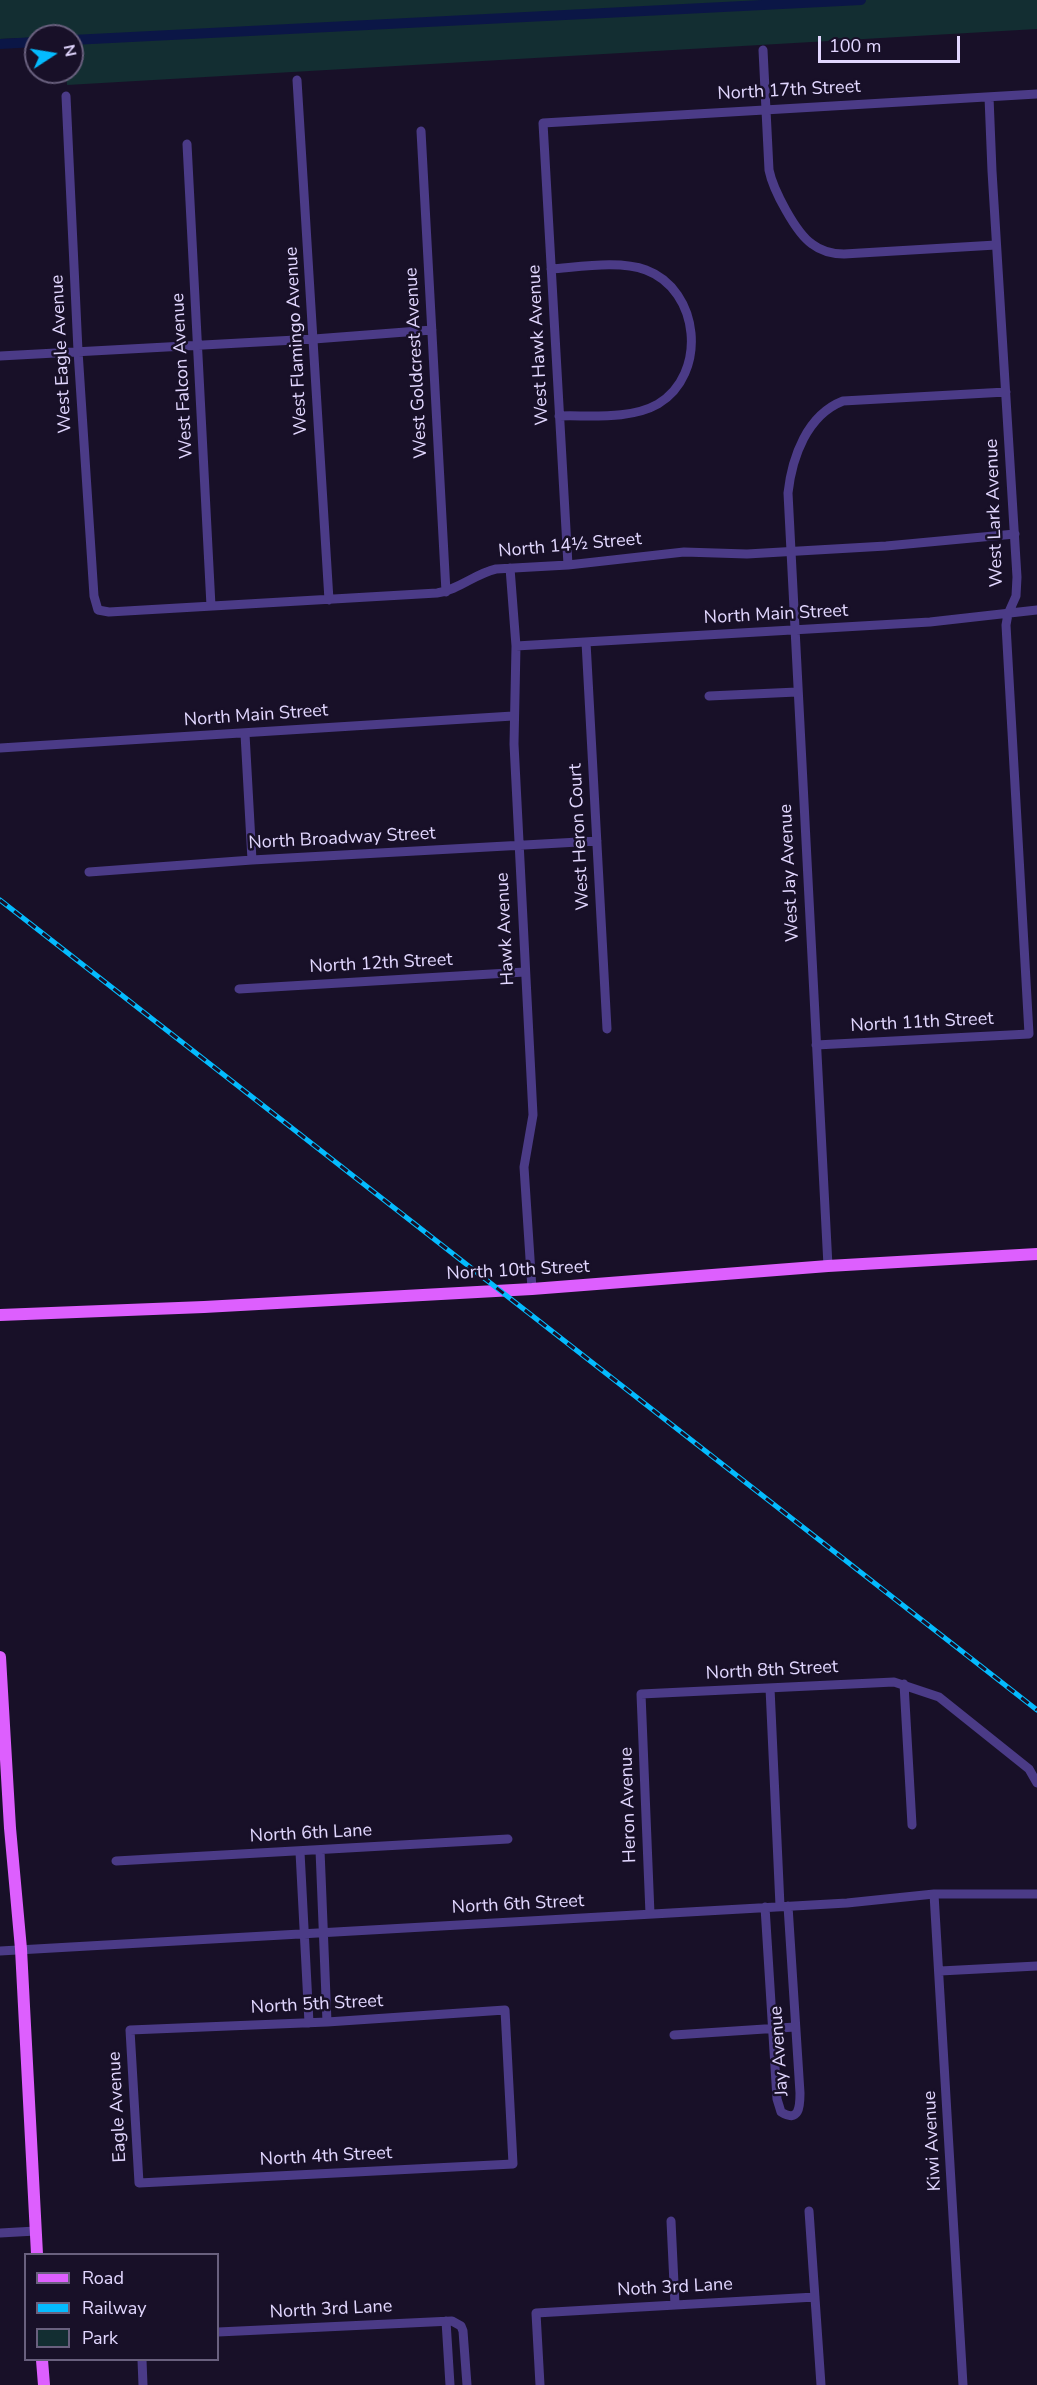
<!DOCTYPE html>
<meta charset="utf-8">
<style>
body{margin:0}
#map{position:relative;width:1037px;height:2385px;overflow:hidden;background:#181028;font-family:"Nunito Sans",sans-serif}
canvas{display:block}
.legend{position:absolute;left:24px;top:2253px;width:195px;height:108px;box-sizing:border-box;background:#181028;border:2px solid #69607e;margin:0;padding:8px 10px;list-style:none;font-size:18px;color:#e2d7ff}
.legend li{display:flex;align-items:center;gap:12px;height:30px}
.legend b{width:30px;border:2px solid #69607e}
.north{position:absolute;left:24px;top:24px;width:60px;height:60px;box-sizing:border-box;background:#181028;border:2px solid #69607e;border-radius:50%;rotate:78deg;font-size:16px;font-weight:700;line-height:24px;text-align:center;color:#e2d7ff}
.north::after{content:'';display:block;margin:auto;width:21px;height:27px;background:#04bbfe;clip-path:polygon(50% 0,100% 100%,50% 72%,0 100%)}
.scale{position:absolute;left:818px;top:36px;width:142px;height:27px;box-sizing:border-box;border:3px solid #e2d7ff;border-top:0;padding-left:8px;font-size:18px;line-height:21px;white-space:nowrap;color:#e2d7ff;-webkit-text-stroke:4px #181028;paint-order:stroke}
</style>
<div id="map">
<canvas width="1037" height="2385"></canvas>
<ul class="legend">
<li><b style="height:8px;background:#dd5ffe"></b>Road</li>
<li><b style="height:8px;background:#04bbfe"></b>Railway</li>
<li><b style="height:16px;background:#132e32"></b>Park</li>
</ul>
<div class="north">N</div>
<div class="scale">100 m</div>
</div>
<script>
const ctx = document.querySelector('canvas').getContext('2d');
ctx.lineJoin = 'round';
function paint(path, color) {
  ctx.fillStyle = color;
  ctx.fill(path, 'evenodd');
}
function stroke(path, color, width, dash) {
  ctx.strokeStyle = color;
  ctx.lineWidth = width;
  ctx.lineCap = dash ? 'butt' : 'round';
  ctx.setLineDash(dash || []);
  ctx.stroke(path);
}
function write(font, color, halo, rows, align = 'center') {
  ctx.font = font + ' "Nunito Sans",sans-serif';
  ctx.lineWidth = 5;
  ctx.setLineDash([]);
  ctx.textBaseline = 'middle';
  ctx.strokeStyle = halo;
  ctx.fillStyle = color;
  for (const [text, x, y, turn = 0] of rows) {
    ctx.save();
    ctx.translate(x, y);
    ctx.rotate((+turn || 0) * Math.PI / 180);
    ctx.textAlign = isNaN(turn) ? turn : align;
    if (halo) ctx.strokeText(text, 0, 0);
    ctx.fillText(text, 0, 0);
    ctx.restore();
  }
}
const green = new Path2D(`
 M0,0H1037V29L67,85L66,72H72V36L0,39Z`);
const canal = new Path2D(`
 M72,40L861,0
 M0,44L36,42`);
const minor = new Path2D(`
 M763,50L769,170C773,190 796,233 812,244C821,251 833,254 844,254L996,245
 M297,80L329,600
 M66,96L78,351L94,596L98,610L109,612L437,593C459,590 474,574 496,569L568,565L684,552L747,554L886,546L1015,534
 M421,131L446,592
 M187,144L211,606
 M551,269C579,267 620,260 646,270C700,290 708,374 658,404C630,420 590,415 559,416
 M0,356L314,339L432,330
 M568,565L543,123L1037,94
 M510,568L516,646L514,744L533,1115L524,1167L532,1289
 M586,642L607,1029
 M516,646L930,622L1037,610
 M709,696L797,692
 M245,734L252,860
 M0,748L513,716
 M89,872L252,860L597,841
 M239,989L525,972
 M816,1045L1029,1034L1006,625L1008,614L1016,596L1017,577L992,171L989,97
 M828,1266L788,493C792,457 807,415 843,401L1006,392
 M904,1684L912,1825
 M770,1688L780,1906
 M320,1850L327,2022
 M300,1852L309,2023
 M116,1861L508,1839
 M934,1894L963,2385
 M765,1907L777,2099L781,2112C799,2123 800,2107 800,2093L788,1906
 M650,1914L641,1694L894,1682L939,1697L1029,1769L1037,1783
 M0,1951L847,1903L934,1894H1037
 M940,1971L1037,1966
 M505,2010L513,2164L139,2183L130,2030L327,2022Z
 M674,2035L795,2027
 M809,2211L821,2385
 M671,2221L675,2305
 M0,2233L36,2231
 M446,2321L450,2385
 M218,2332L452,2321L461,2326L463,2331L467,2385
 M142,2360L143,2385
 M540,2385L536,2313L815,2297`);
const major = new Path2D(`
 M0,1315L204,1307L532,1289L828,1266L1037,1254
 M0,1657L10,1828L21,1949L37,2254
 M42,2360L44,2385`);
const rail = new Path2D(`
 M0,900L1037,1710`);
const streetNames = [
 ["North 17th Street",789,91,-3],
 ["West Flamingo Avenue",297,341,-93],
 ["West Hawk Avenue",539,345,-93],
 ["West Eagle Avenue",62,354,-93],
 ["West Goldcrest Avenue",417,363,-93],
 ["West Falcon Avenue",183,376,-93],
 ["West Lark Avenue",995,513,-92],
 ["North 14½ Street",570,546,-5],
 ["North Main Street",776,615,-3],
 ["North Main Street",256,716,-4],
 ["West Heron Court",580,837,-93],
 ["North Broadway Street",342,839,-3],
 ["West Jay Avenue",790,873,-93],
 ["Hawk Avenue",506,929,-93],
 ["North 12th Street",381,964,-3],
 ["North 11th Street",922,1023,-3],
 ["North 10th Street",518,1271,-3],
 ["North 8th Street",772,1671,-3],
 ["Heron Avenue",629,1805,-92],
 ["North 6th Lane",311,1834,-3],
 ["North 6th Street",518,1905,-3],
 ["North 5th Street",317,2005,-3],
 ["Jay Avenue",780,2051,-94],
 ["Eagle Avenue",118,2107,-93],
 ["Kiwi Avenue",933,2141,-93],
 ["North 4th Street",326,2157,-3],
 ["Noth 3rd Lane",675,2288,-3],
 ["North 3rd Lane",331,2310,-3]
];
paint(green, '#132e32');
stroke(canal, '#0b1646', 10);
stroke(minor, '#4b3b87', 9);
stroke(major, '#dd5ffe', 12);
stroke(rail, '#04bbfe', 5);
stroke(rail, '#181028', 3, [9]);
write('18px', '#e2d7ff', '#181028', streetNames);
</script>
